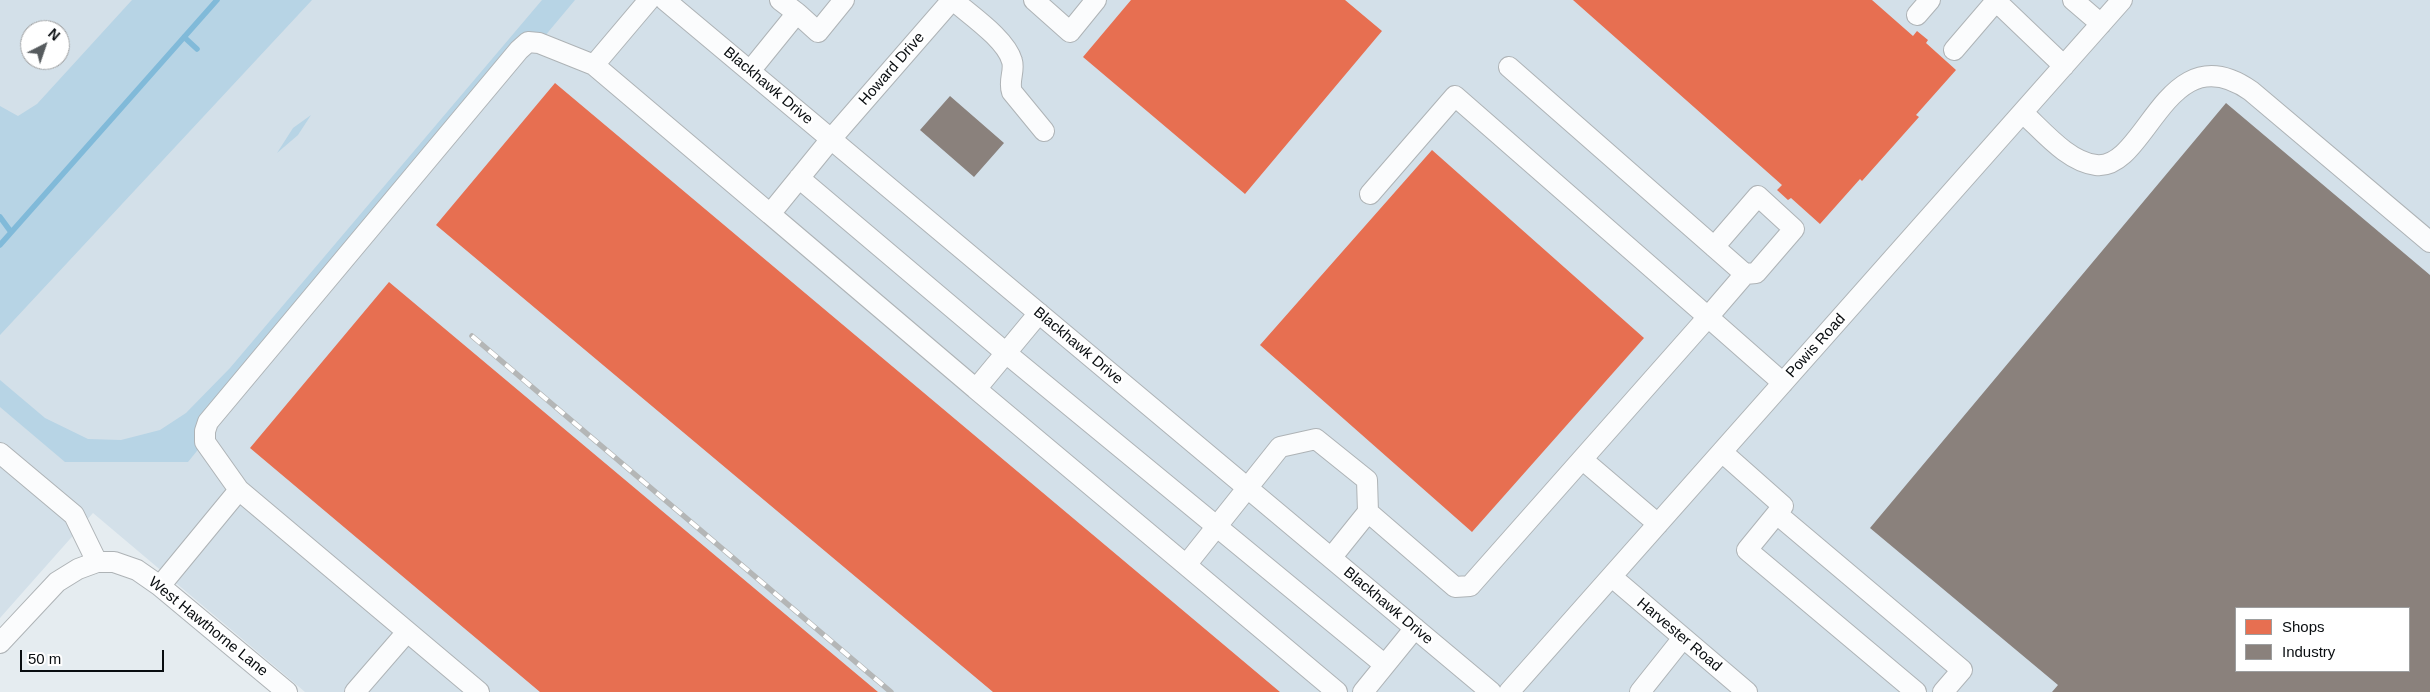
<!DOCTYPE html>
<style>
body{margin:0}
#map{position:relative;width:2430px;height:692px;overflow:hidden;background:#e5ecf0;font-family:Helvetica,sans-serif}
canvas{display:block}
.legend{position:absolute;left:2235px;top:607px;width:175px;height:65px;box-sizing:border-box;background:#fff;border:1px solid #9d9e9f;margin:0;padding:6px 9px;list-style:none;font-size:15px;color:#090d10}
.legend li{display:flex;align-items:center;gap:10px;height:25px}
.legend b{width:25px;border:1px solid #9d9e9f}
.north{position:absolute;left:20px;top:20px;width:50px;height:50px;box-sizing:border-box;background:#fff;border:1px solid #9d9e9f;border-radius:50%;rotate:41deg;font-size:14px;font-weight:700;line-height:20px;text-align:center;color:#090d10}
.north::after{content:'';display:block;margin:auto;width:18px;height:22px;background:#565b5e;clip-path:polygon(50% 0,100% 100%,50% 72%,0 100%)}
.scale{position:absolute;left:20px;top:650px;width:144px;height:22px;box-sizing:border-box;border:2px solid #090d10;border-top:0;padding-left:6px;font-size:15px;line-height:18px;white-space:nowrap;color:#090d10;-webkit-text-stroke:4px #fff;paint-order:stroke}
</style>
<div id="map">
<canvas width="2430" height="692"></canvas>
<ul class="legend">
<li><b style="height:14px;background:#e76f51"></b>Shops</li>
<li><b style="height:14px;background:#8a817c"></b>Industry</li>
</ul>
<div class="north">N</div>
<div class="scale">50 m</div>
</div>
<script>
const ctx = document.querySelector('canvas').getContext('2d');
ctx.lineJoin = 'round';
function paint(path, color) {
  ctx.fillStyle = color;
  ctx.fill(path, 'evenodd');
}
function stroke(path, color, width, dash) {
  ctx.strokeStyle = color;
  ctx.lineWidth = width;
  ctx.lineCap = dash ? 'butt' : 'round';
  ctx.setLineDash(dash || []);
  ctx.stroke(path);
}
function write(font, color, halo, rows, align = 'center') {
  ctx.font = font + ' Helvetica,sans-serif';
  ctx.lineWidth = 5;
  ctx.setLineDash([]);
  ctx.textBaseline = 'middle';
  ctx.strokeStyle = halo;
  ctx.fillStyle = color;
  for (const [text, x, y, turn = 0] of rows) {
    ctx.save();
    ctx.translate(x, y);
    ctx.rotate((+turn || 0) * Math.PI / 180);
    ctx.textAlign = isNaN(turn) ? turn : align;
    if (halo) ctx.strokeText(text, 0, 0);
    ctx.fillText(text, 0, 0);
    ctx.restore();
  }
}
const built = new Path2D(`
 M0,0H2430V692H305L93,513L0,618ZM30,30H60V60H30ZM2236,608H2409V671H2236Z`);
const green = new Path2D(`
 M132,0H312L0,335V106L18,116L37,104Z
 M542,0H575L544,37L534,34L188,462H65L0,407V380L45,418L88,439L121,440L160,430L186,413L230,368Z
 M311,115L298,135L277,153L293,128Z`);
const shops = new Path2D(`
 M1131,0H1345L1382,31L1245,194L1083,57Z
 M1573,0H1872L1913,36L1917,31L1928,40L1926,43L1956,70L1916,115L1919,117L1862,181L1860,179L1820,224L1791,198L1788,200L1777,190L1782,185Z
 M555,83L1280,692H993L436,225Z
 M1432,150L1644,338L1472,532L1260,345Z
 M389,282L878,692H540L250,448Z`);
const industry = new Path2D(`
 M950,96L1004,143L974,177L920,130Z
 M2226,103L2430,275V692H2052L2058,685L1870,528ZM2236,608H2409V671H2236Z`);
const stream = new Path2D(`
 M184,37L197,49
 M0,217L11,232
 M0,245L217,0`);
const minor = new Path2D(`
 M649,0L594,65L770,214L831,139L952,0
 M665,0L1491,692
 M780,0L797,13
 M953,0C970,15 1006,39 1012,61C1015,71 1008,81 1012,92L1044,131
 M1034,0L1070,32L1096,0
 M1995,0L2064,66
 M2073,0L2101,24
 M1917,15L1930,0
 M1954,50L1996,1
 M750,71L797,13L818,32L844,0
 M2023,113C2043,131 2068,162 2096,165C2147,171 2166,31 2251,91L2430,242
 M799,178L1006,353L1385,665
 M1370,194L1455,96L1708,317L1745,274L1509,67
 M770,214L976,389L1039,313
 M1714,247L1758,196L1794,229L1756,273L1745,274
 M976,389L1186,565L1280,447L1316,439L1367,480L1368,512L1331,558
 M1722,452L1783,506L1747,550L1916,692
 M0,453L74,515L97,562
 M1583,460L1658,524
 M239,490L205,442V431L208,422L519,50L528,42L539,43L594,65
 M1368,512L1455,587L1470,586L1708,317L1783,383
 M1777,514L1962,670L1943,692
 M1186,565L1337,692
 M1612,577L1747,692
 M160,586L239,490L479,692
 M0,643L57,582L78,569L97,562H114L137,570L160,586L287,692
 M355,692L407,632
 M1363,692L1415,628
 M1509,692L2122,0
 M1640,692L1683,638`);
const rail = new Path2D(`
 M472,336L891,692`);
const streetNames = [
 ["Howard Drive",892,69,-49],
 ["Blackhawk Drive",768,86,40],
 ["Blackhawk Drive",1078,346,40],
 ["Powis Road",1816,346,-48],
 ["Blackhawk Drive",1388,606,40],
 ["West Hawthorne Lane",208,627,39],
 ["Harvester Road",1679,635,40]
];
paint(built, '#d3e0e9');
paint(green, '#b7d4e5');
paint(shops, '#e76f51');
paint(industry, '#8a817c');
stroke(stream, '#81bad9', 5.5);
stroke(minor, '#aeb3b6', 22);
stroke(minor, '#fbfcfd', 20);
stroke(rail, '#b4b6b6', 5.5);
stroke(rail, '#fff', 4, [11]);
write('15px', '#090d10', '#fff', streetNames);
</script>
